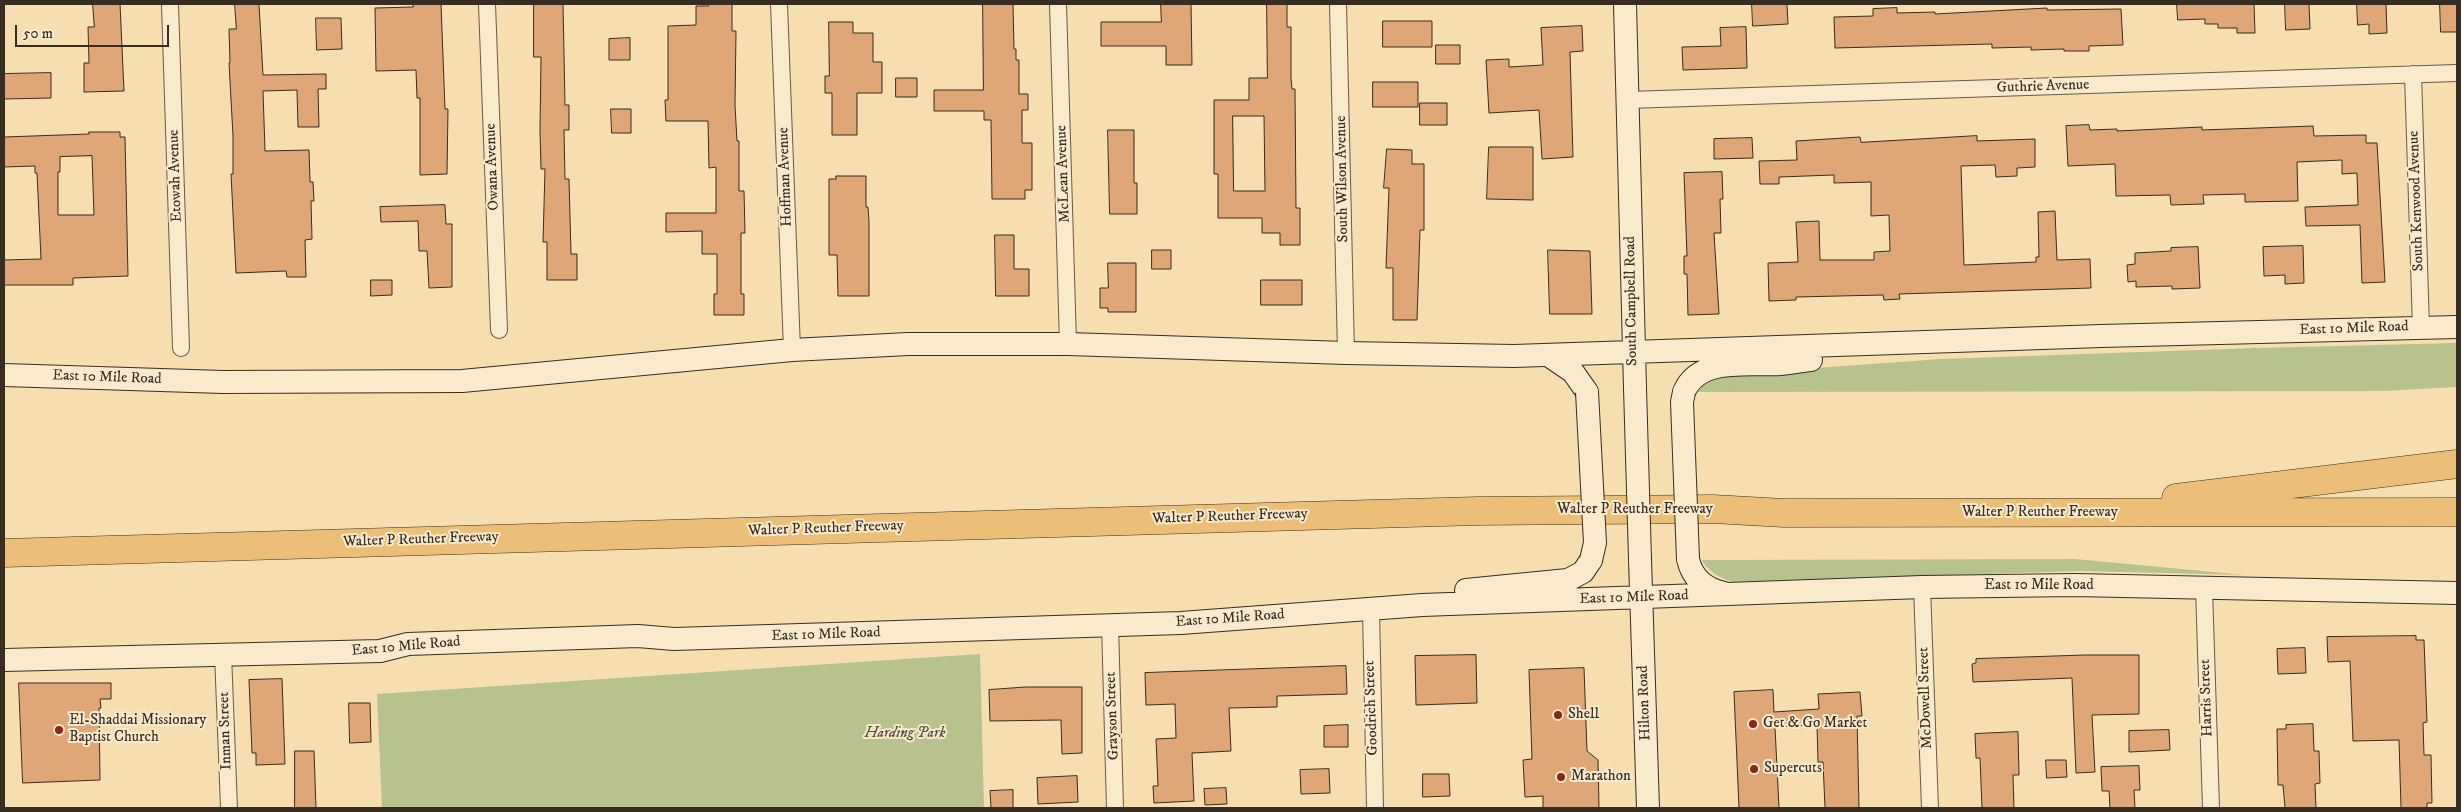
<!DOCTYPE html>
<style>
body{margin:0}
#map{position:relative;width:2461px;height:812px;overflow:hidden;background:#f7deb1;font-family:"IM FELL DW Pica",serif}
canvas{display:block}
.frame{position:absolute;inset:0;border:5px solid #372d23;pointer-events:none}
.scale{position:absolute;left:15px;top:25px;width:154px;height:22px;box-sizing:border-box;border:2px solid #372d23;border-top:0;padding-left:6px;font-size:15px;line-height:18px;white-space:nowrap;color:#372d23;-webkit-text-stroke:4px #faeacc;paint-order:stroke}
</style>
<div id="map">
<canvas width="2461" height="812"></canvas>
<div class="frame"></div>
<div class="scale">50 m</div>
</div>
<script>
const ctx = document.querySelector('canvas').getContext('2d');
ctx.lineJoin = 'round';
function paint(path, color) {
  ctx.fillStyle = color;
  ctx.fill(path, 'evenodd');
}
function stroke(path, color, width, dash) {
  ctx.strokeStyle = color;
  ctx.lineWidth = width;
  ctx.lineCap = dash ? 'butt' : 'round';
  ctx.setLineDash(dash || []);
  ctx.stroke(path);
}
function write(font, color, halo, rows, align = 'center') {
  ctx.font = font + ' "IM FELL DW Pica",serif';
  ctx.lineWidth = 4;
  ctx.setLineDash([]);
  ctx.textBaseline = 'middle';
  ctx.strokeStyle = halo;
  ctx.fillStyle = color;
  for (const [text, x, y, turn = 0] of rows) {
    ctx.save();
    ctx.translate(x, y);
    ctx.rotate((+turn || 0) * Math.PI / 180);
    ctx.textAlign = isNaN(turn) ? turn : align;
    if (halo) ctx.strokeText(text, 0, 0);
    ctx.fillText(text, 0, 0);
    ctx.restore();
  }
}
const green = new Path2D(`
 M2457,343V387L2384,391L1695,392L1702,384L1717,375L1941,359L2255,348Z
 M2075,559L2245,575L2080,571L1732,582C1719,577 1709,573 1702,560Z
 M980,654L984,808H382L377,694Z`);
const building = new Path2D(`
 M93,4H120L124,91L84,92V63H89L88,27H94Z
 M235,4H259L263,75L326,74V89H318L319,127H298L297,90L263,91L265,151L309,150L310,182H313L314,201H311L312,239L305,240L306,277H287L286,271L236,273L231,174H233V136L229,63H230L229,29H236Z
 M413,4H441L445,109H448L447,174L420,175V98H417L416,70L376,71L375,8L413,7Z
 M534,4H563L565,105H569V130H564L565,179H569L571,254H577V280H547V242H543L545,169H541L540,130L541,57H534Z
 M708,4H732V31H736L735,105L737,141H739V191H744L745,233H741V294H744V315H714V294H717V254H702V231L666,232V213H716V167L709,168L708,121H666L665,100H668V26L696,25V6H708Z
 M983,4H1013L1014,49H1016V60H1019V94H1028V110H1022V143H1032V190H1025V199H992L991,120H984V111H934V90H983Z
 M1161,4H1191L1192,65H1166V46H1101V22H1161Z
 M1267,4H1287V27H1291V78L1292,89H1295L1296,208H1300V245H1280V233H1262V218H1218V174H1214V100H1249V78H1267ZM1233,116H1264L1265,191H1234Z
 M1752,4H1787L1788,24L1753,26Z
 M2177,4H2254L2255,33H2237V28H2218V24H2205V19L2178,20Z
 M2285,4H2309L2310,29L2286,30Z
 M2357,4H2386L2387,33L2369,34V24L2358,25Z
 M2440,4H2457V32H2441Z
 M1897,8V13L1935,12V14L2047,8V10L2121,9L2123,45L2089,46V51H2064V49L2031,50V47L1992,48V44L1835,48L1834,17L1873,16V9Z
 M316,18H341L342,49L317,50Z
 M1383,21H1432V47H1383Z
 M829,22H853V33H873V62H882V93H857V135H832V93H825V76H829Z
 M1582,26L1583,51L1570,52L1573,157L1542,159L1539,110L1489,113L1486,60L1509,59V67L1543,65L1541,28Z
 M1746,27L1747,68L1683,70L1682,47L1721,46L1720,28Z
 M630,38V60H609V39Z
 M1436,45H1460V64H1436Z
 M51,73V98L4,99V74Z
 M896,78H917V97H896Z
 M1373,82H1418V107H1373Z
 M1420,103H1447V125H1420Z
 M611,109H631V133H612Z
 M2089,125L2090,130L2117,129V131L2202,127V130L2313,126L2314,136L2366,135V143H2377L2385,282L2362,283L2360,225L2306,226L2305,207L2358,205L2357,173L2342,174V160L2297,162L2298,201L2245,202V194L2203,195L2204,204L2171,205L2170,195L2116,196L2115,164L2068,166L2066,126Z
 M1108,130H1134V183H1137V214H1110Z
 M89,132H120V137H125L128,276L73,278V285H4V260L41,259L37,173H35V166L4,167V137L89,134ZM92,156L94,215H58V172H60V157Z
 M1977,136V141L2035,139V167L2017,168V176L1996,177L1995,165L1961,166L1964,265L2036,262V257H2039L2038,212L2055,211L2057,260L2090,259L2091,288L1899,294L1900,299L1884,300L1883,295L1796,297V300L1769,301L1768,263L1798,262L1796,222L1819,221L1820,260H1874V252L1890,251L1889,215L1871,216V182L1834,183V175L1779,177V184H1760L1759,161L1797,160L1796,141L1860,137L1861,142Z
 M1752,138L1753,158L1714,159V139Z
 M1489,147H1533V200L1487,199Z
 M1387,149L1412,150V164H1424V230H1420L1417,320H1393V268H1386L1389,188H1384Z
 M1722,172L1723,199H1720L1721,233H1714L1719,314L1688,315L1687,274H1684V256H1687L1684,173Z
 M836,176H866V207H868L869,221V296H838L837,255H829V179H836Z
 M445,205L446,224H452V287L429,288L427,251H419L418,221L381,222L380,207Z
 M995,235H1014V269H1029V296H996Z
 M2303,246L2304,283L2285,284V275L2264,276L2263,247Z
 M2198,247L2200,288L2172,289V286L2136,287V281L2128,282L2127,265L2135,264V253L2171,251V248Z
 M1152,250H1171V269H1152Z
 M1548,250L1590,251L1592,314H1550Z
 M1108,263H1136V312H1108V308H1100V288H1108Z
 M371,280H392V295L371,296Z
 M1261,280H1302V305H1261Z
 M2416,636V640H2424L2427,722L2423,723L2424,755H2431L2432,803H2427V808H2401L2399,740L2353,741L2350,661L2328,662L2327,637Z
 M2305,648L2306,673L2278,674L2277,649Z
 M1476,655L1477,703L1416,705L1415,656Z
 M2085,655H2139V714L2092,715L2095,772L2076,773L2072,678L1973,682L1972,664L1976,663V659Z
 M1346,666L1347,694L1277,696V707L1229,708L1231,751L1192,753L1194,801L1154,803L1153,786H1158L1156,739L1176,738L1175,704L1146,705L1145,673Z
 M1584,668L1587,751L1598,760L1599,808H1543V796L1525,797L1523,760L1532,759L1529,670Z
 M282,679L285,764L256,765V753H252L249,680Z
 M19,683H111V699H100L101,708H99L100,780L23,783Z
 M1026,687H1082V753L1062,754L1061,720L990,721L989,690Z
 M1773,690L1774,712L1819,709L1818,694L1860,692L1862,716H1857L1859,808H1825L1823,762H1818L1817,725L1775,727L1779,808H1739L1734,692Z
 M349,703H370L371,742L350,743Z
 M2313,724L2314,751H2319L2320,783L2315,784L2316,808H2285L2283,785H2278L2277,729H2286V725Z
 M1348,725V747H1324V726Z
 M2169,730L2170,750L2129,752V731Z
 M2018,732L2019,775H2013L2014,808H1982L1980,758H1976L1975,734Z
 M295,751H314L316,808H295Z
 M2046,760H2066L2067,777L2047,778Z
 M2139,766L2140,790H2134L2135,808H2110L2109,791H2102L2101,767Z
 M1329,769L1330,793L1301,794L1300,770Z
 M1423,774H1449L1450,796L1423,797Z
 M1077,776L1078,802L1038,804L1037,778Z
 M1226,788L1227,804L1205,805L1204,789Z
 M1013,790V808H991L990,791Z`);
const street = new Path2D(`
 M170,4L181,348
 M487,4L499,330
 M779,4L792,350
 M1058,4L1068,344
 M1338,4L1346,353
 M2413,74L2421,328
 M1628,100L2457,73
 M1922,587L1930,808
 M2204,588L2211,808
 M1371,608L1375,808
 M1110,624L1115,808
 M223,654L229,808`);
const secondary = new Path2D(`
 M1625,4L1635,388
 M1548,355L1573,372L1587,392
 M4,375L223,382L462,381L792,350L908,344H1068L1346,353L1514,356L2101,336L2457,327
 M1684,392C1699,356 1749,366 1780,364C1790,363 1801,361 1811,360
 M1640,559L1648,808
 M1688,559C1692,578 1705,589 1724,593
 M1466,590L1568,580L1583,572L1591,560
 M4,660L380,651L408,644L638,636L674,639L1181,623L1422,605L1922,587L2075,585L2457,593`);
const highway = new Path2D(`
 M2176,498L2457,464
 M4,553L1477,511L1713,509L1784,513L2457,512`);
const secondaryBridge = new Path2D(`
 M1635,388L1640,559
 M1587,392L1595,543L1591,560
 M1684,392L1682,402L1688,559`);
const markers = [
 [1558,715,5,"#8f2418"],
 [1753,724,5,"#8f2418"],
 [59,730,5,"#8f2418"],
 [1754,769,5,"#8f2418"],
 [1561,777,5,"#8f2418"]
];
const streetNames = [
 ["Guthrie Avenue",2043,87,-2],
 ["Owana Avenue",493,167,-92],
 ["McLean Avenue",1064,174,-92],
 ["Etowah Avenue",176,176,-92],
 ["Hoffman Avenue",786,177,-92],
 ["South Wilson Avenue",1343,179,-91],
 ["South Kenwood Avenue",2417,201,-92],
 ["South Campbell Road",1632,301,-91],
 ["East 10 Mile Road",2354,329,-2],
 ["East 10 Mile Road",107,378,2],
 ["Walter P Reuther Freeway",1635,510],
 ["Walter P Reuther Freeway",2040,513],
 ["Walter P Reuther Freeway",1230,517,-2],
 ["Walter P Reuther Freeway",826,529,-2],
 ["Walter P Reuther Freeway",421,540,-2],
 ["East 10 Mile Road",2039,586],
 ["East 10 Mile Road",1634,598,-2],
 ["East 10 Mile Road",1230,619,-4],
 ["East 10 Mile Road",826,635,-2],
 ["East 10 Mile Road",406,647,-5],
 ["McDowell Street",1926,698,-92],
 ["Harris Street",2207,698,-92],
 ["Hilton Road",1645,703,-92],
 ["Goodrich Street",1372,708,-92],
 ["Grayson Street",1113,716,-92],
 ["Inman Street",226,731,-92]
];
const poiNames = [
 ["Shell",1568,715],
 ["El-Shaddai Missionary",69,721],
 ["Baptist Church",69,738],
 ["Get & Go Market",1763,724],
 ["Supercuts",1764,769],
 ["Marathon",1571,777]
];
const parkNames = [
 ["Harding Park",905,734]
];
paint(green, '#b8c28f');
paint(building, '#dfa678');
stroke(building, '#372d23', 1);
stroke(street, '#675946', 18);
stroke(secondary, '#372d23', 24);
stroke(highway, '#372d23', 29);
stroke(street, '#faeacc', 16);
stroke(secondary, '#faeacc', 22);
stroke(highway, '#ecbf78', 28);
stroke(secondaryBridge, '#372d23', 24, []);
stroke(secondaryBridge, '#faeacc', 22);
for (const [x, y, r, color] of markers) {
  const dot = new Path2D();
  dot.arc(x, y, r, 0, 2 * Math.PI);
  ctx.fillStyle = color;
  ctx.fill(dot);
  stroke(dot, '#faeacc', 2);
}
write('15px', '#372d23', '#faeacc', streetNames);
write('15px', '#372d23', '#faeacc', poiNames, 'left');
write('italic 15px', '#57523e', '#faeacc', parkNames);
</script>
